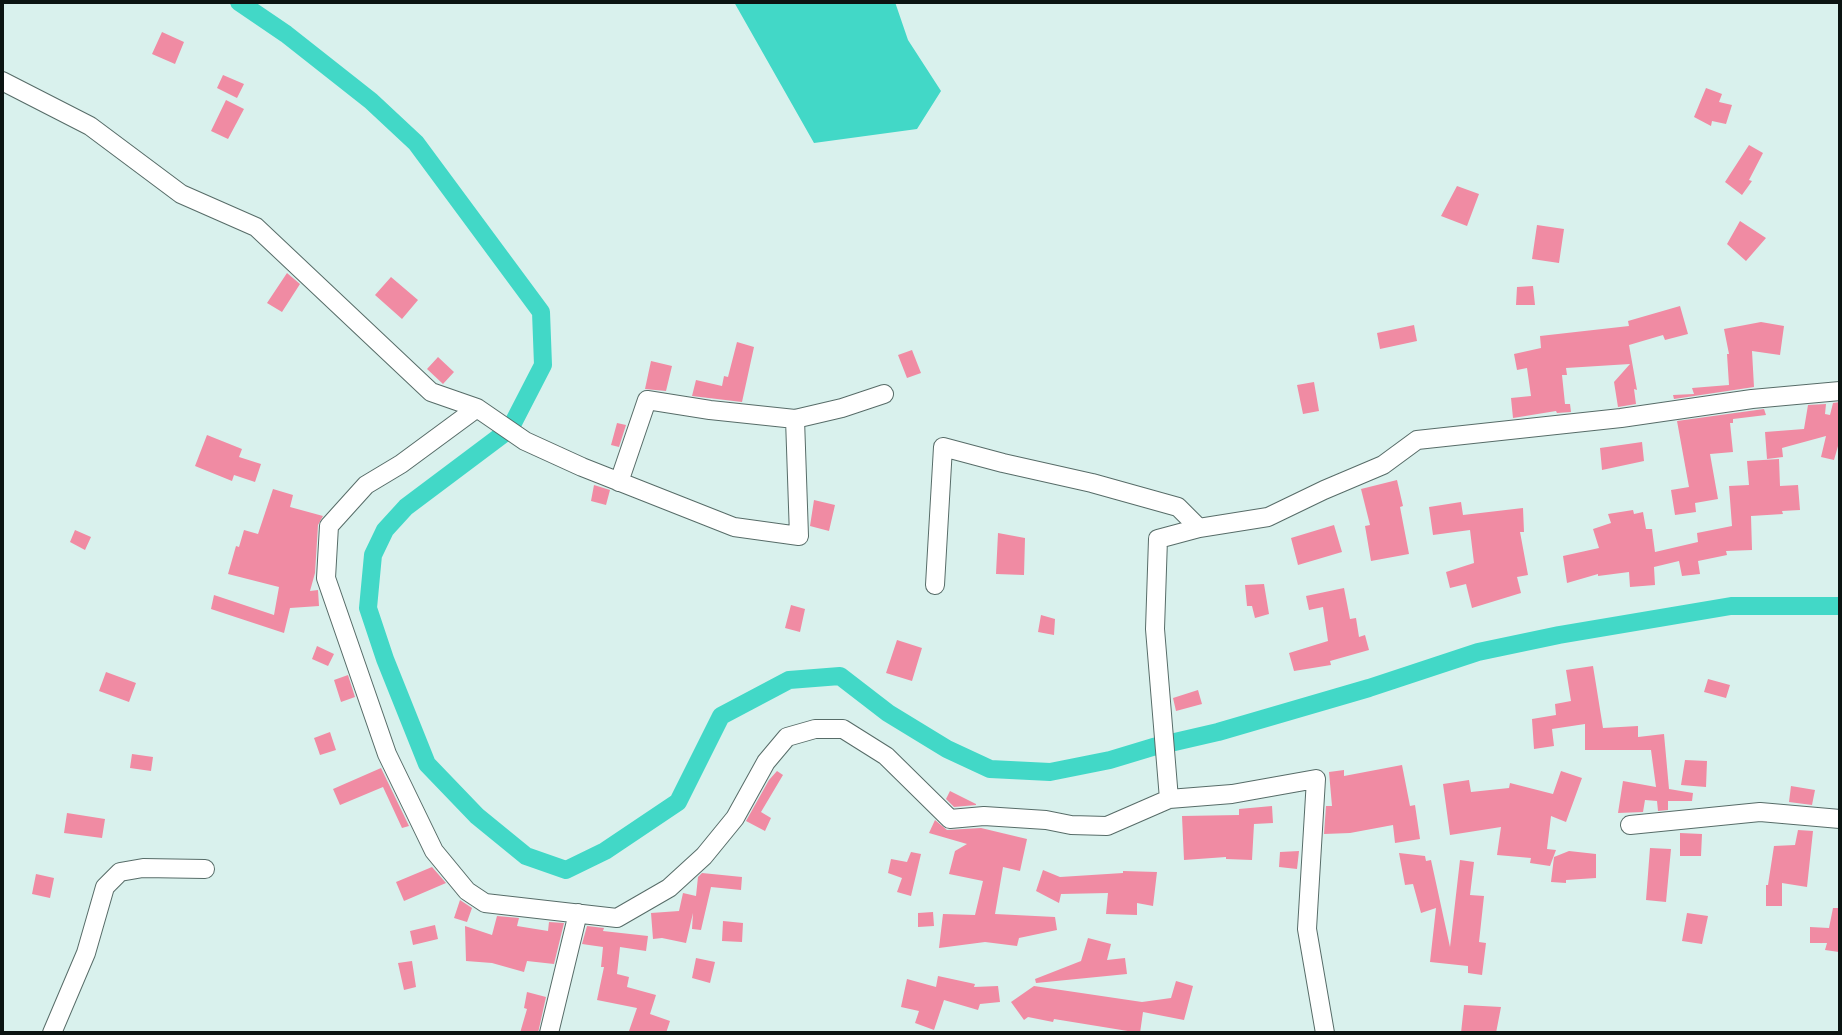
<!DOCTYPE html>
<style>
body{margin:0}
#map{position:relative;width:1842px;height:1035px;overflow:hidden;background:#d9f1ed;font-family:"DM Sans",sans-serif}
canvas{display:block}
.frame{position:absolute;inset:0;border:4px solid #0b1412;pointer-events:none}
</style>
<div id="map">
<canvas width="1842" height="1035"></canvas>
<div class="frame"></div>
</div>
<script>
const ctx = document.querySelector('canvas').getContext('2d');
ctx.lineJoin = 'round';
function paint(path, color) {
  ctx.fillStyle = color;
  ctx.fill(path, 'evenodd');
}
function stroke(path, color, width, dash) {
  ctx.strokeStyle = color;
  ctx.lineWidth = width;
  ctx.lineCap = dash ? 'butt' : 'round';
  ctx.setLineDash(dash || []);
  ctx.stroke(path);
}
const water = new Path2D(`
 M734,2H895L908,40L941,91L917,129L814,143Z`);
const canal = new Path2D(`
 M239,2L286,34L371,101L416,143L541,312L543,365L510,429L406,507L385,530L373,555L368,608L385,659L427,764L477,816L526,856L566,870L605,851L678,802L721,716L789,680L840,676L888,713L947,749L990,769L1050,772L1110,760L1153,747L1218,732L1369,688L1478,652L1559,635L1731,606H1840`);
const building = new Path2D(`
 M162,32L184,42L175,64L152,54Z
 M223,75L244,84L237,98L217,88Z
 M1706,88L1722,94L1719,102L1732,105L1726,124L1712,121L1711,126L1694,117Z
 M226,100L244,109L228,139L211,131Z
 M1749,145L1763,153L1749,180L1752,181L1742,195L1725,182Z
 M1457,186L1479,194L1467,226L1441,216Z
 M1740,221L1766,238L1746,261L1727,244Z
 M1537,225L1564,229L1559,263L1532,259Z
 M287,273L300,284L282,312L267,303Z
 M391,277L418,300L402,319L375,295Z
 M1533,286L1535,305H1516L1517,287Z
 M1680,306L1688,334L1665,340L1663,335L1629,345L1637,390L1634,389L1636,404L1618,407L1614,382L1630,364L1566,368L1567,375H1562L1565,404H1570L1571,412L1557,413L1556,411L1513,418L1511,398L1531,396L1527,368L1517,370L1514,354L1541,348L1540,336L1629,326L1628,321Z
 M1761,322L1784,326L1780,355L1752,351L1754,387L1674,399L1673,395L1694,394L1692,388L1729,385L1727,354H1729L1724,329Z
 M1414,325L1417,341L1380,349L1377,333Z
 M737,342L754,347L742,402L692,396L696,380L722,386L724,376L728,377Z
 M912,350L921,373L907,378L898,355Z
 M438,357L454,372L443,384L427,369Z
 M651,361L672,366L666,391L645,389Z
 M1314,382L1319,411L1303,414L1297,385Z
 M1840,402V439L1834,460L1821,457L1826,436L1782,448L1783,457L1767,459L1765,432L1804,429L1808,405L1826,404L1825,414L1830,415L1833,403Z
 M1764,409L1766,415L1733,419V423H1730L1733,452L1710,454L1718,499L1695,503L1696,512L1675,515L1671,490L1689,487L1677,421Z
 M617,423L626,425L619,447L611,445Z
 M207,435L242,449L239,457L261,464L255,482L234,475L232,481L195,466Z
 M1642,442L1644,461L1602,470L1600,448Z
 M1779,459L1780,486L1798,485L1800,510L1782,511L1783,514L1751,516L1752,550L1726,551L1727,555L1698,561L1700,574L1682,576L1679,561L1654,567L1655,585L1630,587L1629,572L1598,576V574L1567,583L1563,556L1599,548L1593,529L1611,523L1608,514L1633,510L1634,514L1643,512L1646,529H1652L1655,552L1698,542L1697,533L1732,526L1729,486L1749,485L1747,461Z
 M1397,480L1403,506L1400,507L1409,554L1371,561L1365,526L1370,525L1361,489Z
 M594,485L610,490L606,505L591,501Z
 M273,489L293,495L290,507L323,516L318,525L315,573L310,591L318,590L319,606L290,608L284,633L211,609L214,595L274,615L279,587L228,574L236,546L239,547L244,530L258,534Z
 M814,500L835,505L829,531L810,526Z
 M1461,502L1463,515L1523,508L1524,532H1520L1528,575L1517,577L1521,593L1472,608L1466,584L1450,588L1446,572L1474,563L1470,530L1433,535L1429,507Z
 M1334,525L1342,552L1298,565L1291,538Z
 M75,530L91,537L85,550L70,542Z
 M998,533L1025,538L1024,575L996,574Z
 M1264,584L1269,614L1255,618L1252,606H1247L1245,585Z
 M1344,588L1350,619L1356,618L1359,637L1365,635L1369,650L1330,661L1331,665L1294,671L1289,653L1328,641L1323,607L1309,610L1306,596Z
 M791,605L805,609L800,632L785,628Z
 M1041,615L1055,619L1054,635L1038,632Z
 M897,640L922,648L912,681L886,673Z
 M317,646L334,654L328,666L312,659Z
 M1593,666L1603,728L1638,726V737L1664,734L1669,789L1693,793L1692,801H1668V810L1658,811L1657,801L1645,800L1643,812L1618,813L1623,781L1656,787L1651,750H1585V724L1552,729L1554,746L1534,749L1532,719L1556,715L1555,704L1571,701L1566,670Z
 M106,672L136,683L129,702L99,691Z
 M348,675L355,697L341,702L334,680Z
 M1708,679L1730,685L1726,698L1704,692Z
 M1198,690L1202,704L1176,711L1173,698Z
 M330,732L336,750L320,755L314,738Z
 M132,754L153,757L151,771L130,768Z
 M1685,760L1707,761L1706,787L1681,785Z
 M1402,765L1410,806L1415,805L1420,839L1395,843L1393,825L1350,833L1324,834L1326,806H1332L1329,772L1344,770V776Z
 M381,768L409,826L402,828L383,787L340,805L333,789Z
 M777,771L783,775L761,812L771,818L765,831L746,821L769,780Z
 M1561,771L1582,778L1566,822L1551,816L1547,849L1556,850L1550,866L1530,863L1531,858L1497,855L1501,827L1450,835L1443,784L1469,780L1471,792L1509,788L1510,783L1553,794Z
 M1791,786L1815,790L1812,805L1789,802Z
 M950,791L976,804V805L954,807L946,799Z
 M1272,806L1273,823L1254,824L1252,860L1226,859V857L1184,860L1182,816L1239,815V809Z
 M67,813L105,819L102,838L64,833Z
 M935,820L947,830L981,828L1027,839L1020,871L1003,867L995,914L1055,917L1057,930L1019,938L1017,946L985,942L939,948L943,914L975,915L983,881L949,874L955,851L967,844L929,833Z
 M1798,830L1813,831L1807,887L1782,883V906H1766V885H1768L1774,846L1795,845Z
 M1680,833L1702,834L1701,856H1680Z
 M1650,848L1671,849L1666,902L1646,900Z
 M1299,851L1297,869L1279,867L1280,852Z
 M1569,851L1596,854V878L1566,880V883L1551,882L1554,857Z
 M911,852L921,854L911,896L897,892L902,878L888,873L891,859L907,862Z
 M1399,853L1425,856L1426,861L1431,860L1450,947L1460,860L1474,862L1470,895L1484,896L1479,942L1486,943L1482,975L1468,973V966L1430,962L1436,908L1421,913L1413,884L1405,885Z
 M432,867L446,883L404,901L396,882Z
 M1043,870L1060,877L1123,873V871L1157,872L1153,906L1137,903V915L1106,914L1108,893L1061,894L1059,903L1036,891Z
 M702,873L742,877L741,890L711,887L701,930L692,929L693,913L686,943L662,938L653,939L651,913L679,911L683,893L696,896L698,877Z
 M36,874L54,878L50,898L32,894Z
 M460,900L472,908L467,922L454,918Z
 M1833,908H1840L1839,952L1825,950L1827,943H1810V927L1829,928Z
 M933,912L934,926L918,927V913Z
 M1687,913L1708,916L1702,944L1682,941Z
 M497,916L519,918L517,926L548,931L549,922L564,923L554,964L527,961L524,972L492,963L466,961L465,926L492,935Z
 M723,921L743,923L742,942L722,941Z
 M435,925L438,939L413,945L410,931Z
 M587,926L604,928L603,931L648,936L646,951L620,947L617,974L629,977L627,987L656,995L650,1014L670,1021L666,1033H637L629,1031L637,1008L597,1000L604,967H601L603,947L582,944Z
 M1088,938L1111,944L1107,960L1125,958L1127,974L1036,983L1035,979L1081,961Z
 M696,958L715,962L710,983L692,978Z
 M412,961L416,987L404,990L398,963Z
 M938,976L975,984L974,987L998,986L1000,1002L980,1004L978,1010L944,1000L934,1030L915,1023L919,1011L901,1007L907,979L936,987Z
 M1176,981L1193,986L1184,1020L1143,1012L1140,1033L1054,1019L1053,1022L1028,1017L1024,1020L1011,1002L1034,986L1142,1002L1171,998Z
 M527,992L546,997L538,1033H520L527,1009L524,1008Z
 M1464,1005L1501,1007L1496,1033H1461Z`);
const street = new Path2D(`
 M2,81L90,126L181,194L256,227L431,392L477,408L525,441L582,467L734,527L799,536L795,419
 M477,408L401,464L366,485L329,526L326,578L387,754L434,851L467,891L485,903L617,918L669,888L704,856L735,818L766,762L787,737L815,729H843L886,756L950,819L984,816L1046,820L1071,825L1107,826L1169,799
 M619,482L647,400L710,410L795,419L842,408L884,394
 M1199,528L1268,517L1324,490L1383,465L1417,440L1621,418L1752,399L1840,391
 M935,585L943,447L1003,463L1092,483L1178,507L1199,528L1158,539L1155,629L1169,799L1232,794L1316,779L1307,929L1325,1033
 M1630,825L1760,812L1840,819
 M52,1033L86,953L105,887L120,872L143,868L205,869
 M549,1033L578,913`);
paint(water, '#42d8c7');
stroke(canal, '#42d8c7', 18);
paint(building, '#f08ba3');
stroke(street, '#576c68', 20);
stroke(street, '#fff', 18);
</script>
